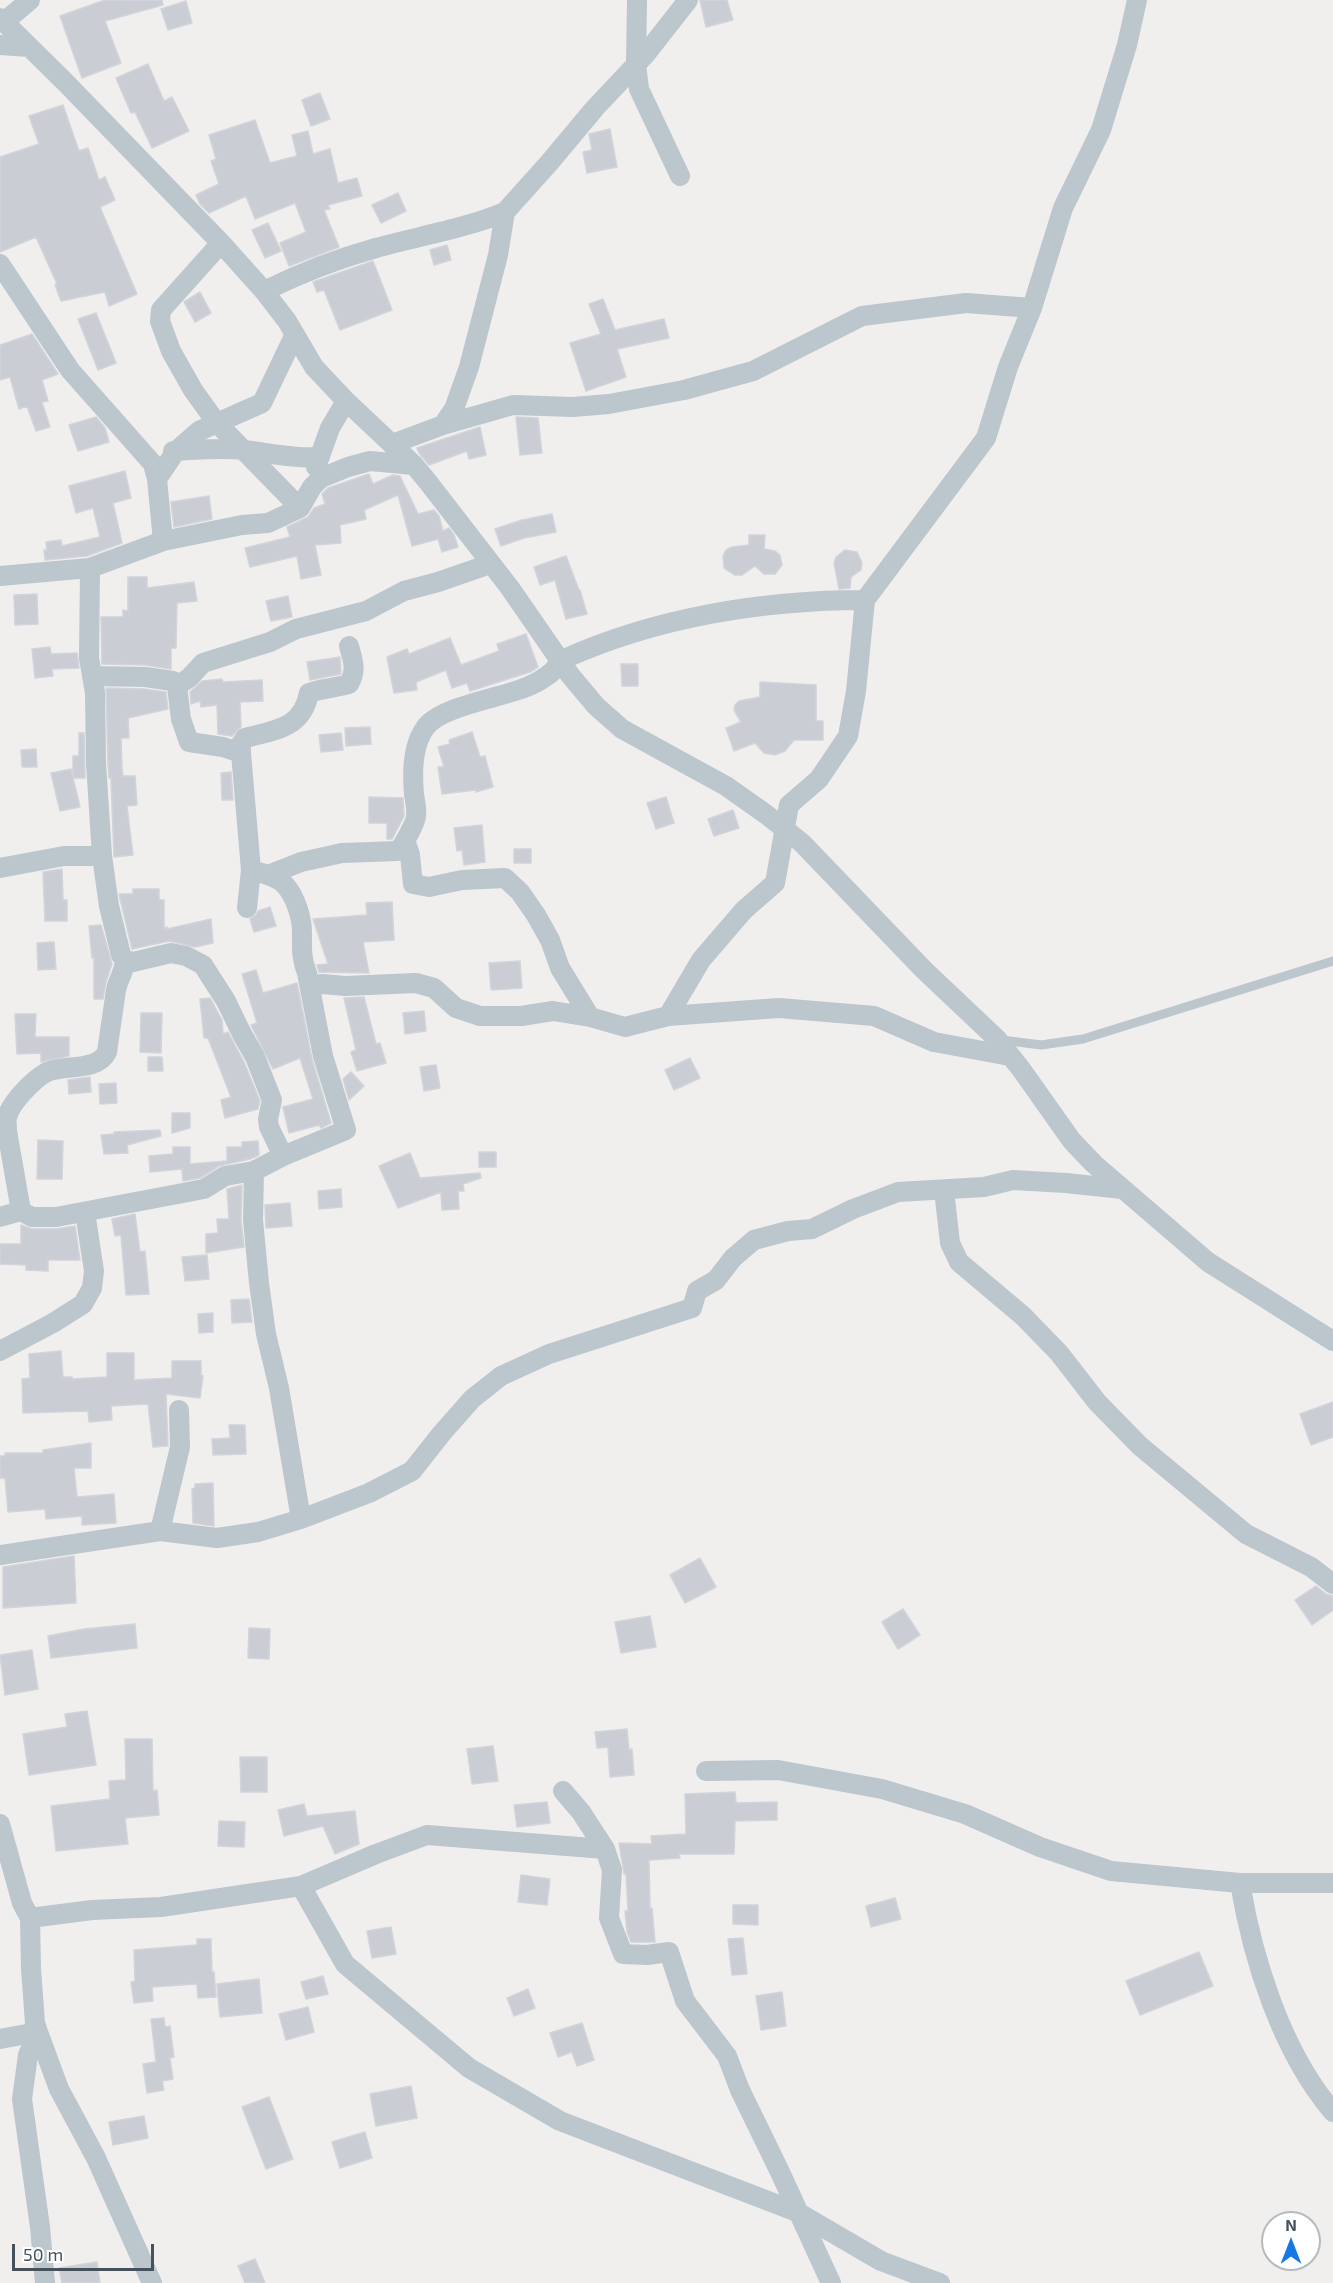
<!DOCTYPE html>
<style>
body{margin:0}
#map{position:relative;width:1333px;height:2283px;overflow:hidden;background:#f1eeee;font-family:"Exo 2",sans-serif}
canvas{display:block}
.north{position:absolute;left:1261px;top:2211px;width:60px;height:60px;box-sizing:border-box;background:#fff;border:2px solid #b5babe;border-radius:50%;rotate:0deg;font-size:16px;font-weight:700;line-height:24px;text-align:center;color:#45525c}
.north::after{content:'';display:block;margin:auto;width:21px;height:27px;background:#1479e4;clip-path:polygon(50% 0,100% 100%,50% 72%,0 100%)}
.scale{position:absolute;left:12px;top:2244px;width:142px;height:27px;box-sizing:border-box;border:3px solid #45525c;border-top:0;padding-left:8px;font-size:18px;line-height:21px;white-space:nowrap;color:#45525c;-webkit-text-stroke:4px #fff;paint-order:stroke}
</style>
<div id="map">
<canvas width="1333" height="2283"></canvas>
<div class="north">N</div>
<div class="scale">50 m</div>
</div>
<script>
const ctx = document.querySelector('canvas').getContext('2d');
ctx.lineJoin = 'round';
function paint(path, color) {
  ctx.fillStyle = color;
  ctx.fill(path, 'evenodd');
}
function stroke(path, color, width, dash) {
  ctx.strokeStyle = color;
  ctx.lineWidth = width;
  ctx.lineCap = dash ? 'butt' : 'round';
  ctx.setLineDash(dash || []);
  ctx.stroke(path);
}
const building = new Path2D(`
 M105,0H162L163,5L105,21L121,63L82,78L60,16Z
 M700,0H727L733,20L706,27Z
 M186,1L192,23L168,30L161,9Z
 M148,64L164,101L172,97L189,131L152,148L135,112L131,113L116,78Z
 M320,93L330,119L311,126L302,100Z
 M63,105L79,151L88,148L99,180L105,177L115,200L100,207L137,294L109,306L105,292L61,301L55,285L57,284L36,237L0,252V157L39,144L29,116Z
 M255,120L270,163L297,156L292,135L308,131L313,154L330,149L338,183L357,178L362,196L328,205L330,209L324,210L339,247L289,266L280,243L306,232L295,203L255,219L246,196L209,213L200,204L196,195L219,184L211,161L216,159L209,135Z
 M610,129L617,167L587,173L583,152L592,150L589,134Z
 M398,193L406,211L381,223L372,205Z
 M268,223L281,251L265,258L252,230Z
 M447,245L451,260L434,265L430,250Z
 M373,261L392,310L340,330L324,290L317,292L313,282Z
 M200,292L211,313L195,322L184,302Z
 M603,299L615,330L664,319L669,338L617,349L626,377L586,391L570,343L601,334L589,304Z
 M96,313L116,363L98,370L78,319Z
 M32,334L58,374L42,380L48,401L42,402L50,427L36,431L27,406L19,409L10,377L0,380V345Z
 M96,417L105,428L109,442L78,451L69,425Z
 M516,417L538,418L542,453L520,455Z
 M480,427L486,455L469,459L467,451L429,465L419,453L417,448Z
 M125,471L131,498L113,503L122,543L87,556L45,560L44,550H47L46,542L61,540L62,546L100,537L93,508L76,513L69,486Z
 M369,474L373,484L393,475L400,476L418,514L434,510L439,516L443,531L449,528L454,535L458,547L442,552L438,539L412,546L398,495L364,510L366,519L340,525L341,543L315,545L321,575L301,579L297,556L250,567L245,548L290,537L287,527L308,517L314,508L325,504L322,494L328,488Z
 M209,496L212,519L174,527L171,502Z
 M552,514L556,532L524,538L501,546L495,529L522,520Z
 M749,535H765L764,549L775,551L780,555L782,565L775,574H764L755,566L742,575H735L724,568L723,556L726,550L732,547L749,545Z
 M845,550L857,552L862,563L861,570L851,577L850,588L839,589L834,563L836,557Z
 M566,556L579,590H580L587,614L566,619L555,580L540,585L534,567Z
 M128,577H147V588L194,582L197,601L177,603L176,648H171V669L145,665L102,664L101,617H123V610L128,611Z
 M37,594L38,624L15,625L14,595Z
 M288,596L292,617L271,621L266,601Z
 M526,634L538,667L530,672L470,691L467,683L452,688L446,670L416,682L417,690L394,693L387,657L407,649L409,654L450,638L461,665L499,651L497,644Z
 M50,647L51,654L77,653L79,668L52,669L53,676L35,678L32,649Z
 M340,657L341,674L310,680L307,662Z
 M621,664H638V686H622Z
 M222,679L223,682L262,680L263,701L240,702L241,727L232,736L218,734L217,705L201,707L200,701L191,704L190,692L202,681Z
 M760,682L816,685V721H823V740H794L785,751L775,755L764,753L755,743L734,751L726,728L741,722L734,710L735,705L739,701L760,697Z
 M106,688L144,689L166,692L168,709L128,718L129,738H121L122,769L123,776H135L137,805L127,806L133,855L114,857L111,778H109L108,763Z
 M370,727L371,744L346,746L345,728Z
 M472,732L480,757L485,756L493,787L476,792V790L442,794L438,767H444L438,747L450,744L449,740Z
 M79,733H84L85,778H73L80,807L60,811L51,773L71,769L73,777V756H79Z
 M341,733L343,750L321,752L319,735Z
 M36,749L37,767H22L21,750Z
 M231,772L233,800H222L221,773Z
 M369,797L403,798L404,816L392,839H387V823H369Z
 M666,797L674,823L656,829L647,803Z
 M733,810L739,828L714,836L708,819Z
 M482,825L485,862L464,865L462,850L457,851L454,828Z
 M514,849H531V863H514Z
 M62,869L63,900H67V921H45L43,872Z
 M133,889H159V900H164V928L167,927V929L211,919L213,943L195,947L169,941L132,949L119,894H133Z
 M392,902L394,940L363,942L369,973L319,972L317,965L328,964L313,919L367,915L366,903Z
 M270,907L276,926L254,932L250,919L256,915L258,911Z
 M101,925L112,964L106,982L103,999H94V958H92L89,926Z
 M54,942L56,969L38,970L37,943Z
 M520,961L522,988L491,990L489,963Z
 M256,970L263,993L297,983L312,1059L331,1123L321,1128L319,1125L289,1133L283,1107L313,1099L300,1058L273,1069L251,1025L257,1023L242,974Z
 M364,997L376,1044L380,1043L386,1063L357,1071L351,1052L356,1050L344,998Z
 M210,998L222,1020L223,1034L228,1032L244,1062L260,1101L258,1109L225,1118L221,1100L231,1097L208,1038H204L200,999Z
 M424,1011L426,1031L405,1034L403,1013Z
 M141,1013H162L161,1053L140,1052Z
 M15,1014H36L35,1037H69V1056L41,1062V1053L17,1054Z
 M148,1057H162L163,1071H148Z
 M690,1058L700,1078L674,1090L665,1070Z
 M436,1065L440,1088L424,1091L420,1067Z
 M351,1072L364,1086L349,1100L343,1079Z
 M90,1077L91,1092L69,1094L68,1080Z
 M116,1083L117,1103L100,1104L99,1084Z
 M172,1113H190V1128L172,1133Z
 M160,1130L161,1136L127,1145L128,1153L104,1154L101,1135L114,1134V1132Z
 M38,1140L63,1141L62,1179H37Z
 M258,1141L259,1155L250,1159L219,1166L200,1178L183,1181L182,1169L150,1172L149,1156L173,1154V1147H190V1164L227,1161V1147H242V1142Z
 M479,1152H496V1167H479Z
 M410,1153L420,1178L480,1173L481,1178L463,1184L464,1191H458L459,1209L442,1210L441,1192L398,1208L379,1166Z
 M242,1185L241,1220L244,1247L206,1253V1234L218,1233L217,1219H229L227,1189Z
 M341,1189L342,1207L319,1209L318,1191Z
 M290,1203L292,1226L266,1228L265,1205Z
 M135,1214L140,1252L145,1251L149,1294L126,1295L121,1235L115,1236L112,1219Z
 M21,1225L32,1229H56L75,1226L80,1260H48V1271L26,1270V1265L0,1264V1244H21Z
 M207,1255L209,1279L185,1281L182,1257Z
 M249,1299L252,1322L232,1323L231,1300Z
 M213,1313V1332L199,1333L198,1314Z
 M61,1351L63,1377H72V1379L107,1377V1353H134V1380L172,1378V1361H201V1375L203,1376L200,1398L166,1394L168,1446L153,1447L148,1404L111,1406L112,1420L89,1422L88,1411L23,1413L22,1379L30,1378L29,1354Z
 M1333,1402V1437L1311,1445L1300,1414Z
 M229,1425H245L246,1454L213,1455L212,1439L230,1438Z
 M91,1443V1468H74L77,1497L114,1494L116,1523L82,1525V1516L46,1519L45,1509L8,1512L5,1478H0V1456H5V1453H43V1450Z
 M213,1483L214,1526L193,1523L192,1489L195,1488V1484Z
 M74,1556L76,1603L3,1608V1567Z
 M700,1558L716,1587L685,1603L670,1575Z
 M1316,1586L1326,1594L1333,1596V1610L1312,1625L1295,1600Z
 M903,1609L920,1635L898,1649L882,1622Z
 M650,1616L656,1647L621,1653L615,1622Z
 M135,1624L137,1648L51,1658L48,1636L84,1629Z
 M249,1628L270,1629L269,1659L248,1658Z
 M32,1650L38,1689L5,1695L0,1655Z
 M87,1711L96,1765L29,1775L23,1734L67,1727L65,1714Z
 M627,1729L629,1750L632,1749L634,1775L610,1777L608,1747L597,1748L595,1732Z
 M125,1739H152L153,1791L157,1790L159,1815L125,1818L128,1844L56,1851L51,1806L110,1799L109,1781L126,1780Z
 M493,1746L498,1781L472,1784L467,1749Z
 M240,1757H267V1792H241Z
 M735,1792L736,1803L777,1802V1820L735,1821L734,1854H679L680,1858L649,1860L650,1909L652,1908L655,1942H631L627,1932L625,1911H628L626,1874H624L619,1843L652,1844L651,1836L686,1834L685,1794Z
 M547,1802L550,1823L517,1827L514,1805Z
 M304,1804L307,1816L355,1811L359,1844L335,1854L323,1826L284,1836L278,1810Z
 M219,1821L245,1822L244,1847L218,1846Z
 M521,1875L550,1879L547,1905L518,1902Z
 M895,1898L901,1919L871,1927L866,1906Z
 M733,1905H758V1925L733,1924Z
 M391,1927L396,1954L372,1958L367,1931Z
 M743,1938L747,1974L732,1975L728,1939Z
 M197,1939H211L212,1972H214L216,1997L198,1998L197,1984L152,1987L153,2001L134,2003L131,1982L135,1981L134,1950L197,1945Z
 M1199,1952L1213,1986L1140,2015L1126,1981Z
 M323,1976L328,1994L306,1999L301,1982Z
 M259,1979L262,2013L220,2017L217,1984Z
 M528,1989L535,2008L514,2016L507,1998Z
 M782,1992L786,2026L761,2030L756,1996Z
 M308,2007L314,2032L286,2040L279,2014Z
 M164,2018L165,2027L170,2026L174,2057L170,2058L173,2079L162,2081L164,2090L147,2093L143,2064L156,2062L151,2019Z
 M582,2023L594,2060L577,2066L572,2052L558,2057L550,2033Z
 M411,2086L417,2118L376,2126L370,2094Z
 M269,2097L293,2159L266,2169L242,2107Z
 M144,2116L148,2138L113,2145L109,2122Z
 M365,2132L372,2158L340,2168L332,2142Z
 M255,2259L265,2283H245L238,2266Z
 M97,2262L100,2283H62L59,2268Z`);
const lane = new Path2D(`
 M1002,1040L1041,1045L1083,1039L1333,961`);
const street = new Path2D(`
 M637,0L636,64L639,89L680,176
 M0,18L65,82L221,243L264,291L287,321L314,367L346,401L414,465L428,482L510,588L570,675L596,706L622,729L726,786L767,815L802,843L924,970L997,1039L1021,1069L1072,1141L1094,1164L1208,1262L1333,1341
 M4,22L30,0
 M0,45L29,47
 M221,243L161,310L160,321L171,351L193,390L216,422L300,508
 M0,264L70,370L153,464L157,479L163,541
 M264,291C301,273 336,259 376,248C419,236 464,229 505,212
 M443,425L454,409L469,367L498,255L505,212L549,163L595,108L645,55L688,0
 M392,444L443,425L513,405L573,407L609,404L684,390L753,371L862,316L966,303L1032,308
 M173,451C199,450 218,447 244,450C270,453 294,459 320,457
 M316,467L330,428L346,401
 M157,479L176,451L199,431L262,403L295,334
 M90,568L89,658L95,693L96,763L102,856
 M0,576L90,568L163,541L242,525L268,523L300,508L312,487L321,478L348,467L370,461L414,465
 M93,676L145,677L173,681L177,686L181,719L189,742L223,747L241,753L251,870L247,908
 M177,686L189,678L203,663L270,642L296,629L366,611L404,591L438,582L490,564
 M241,753V744L245,738C275,730 302,729 309,693C322,688 336,688 349,684C357,671 353,660 349,646
 M406,843L410,855L413,884L429,887L462,880L505,878L520,892L536,915L550,940L560,968L590,1017
 M0,868L64,856H102L109,906L121,955L125,960C124,975 118,978 116,990L107,1052C97,1072 65,1064 47,1072C34,1079 11,1102 7,1117C6,1121 7,1126 7,1131L21,1211
 M268,875L301,862L342,853L398,851C403,846 416,822 416,816C417,809 415,801 414,794C412,772 412,746 425,728C439,706 503,698 529,686C536,683 546,677 552,672C556,668 558,662 564,659C657,617 764,600 865,600
 M125,960L133,962L171,953L186,956L203,965L226,1001L242,1034L255,1057L272,1100L268,1119L269,1127L283,1156
 M310,985L323,984L345,986L416,983L434,988L456,1008L480,1016H521L553,1011L590,1017L625,1027L668,1016L779,1008L874,1016L934,1042L1010,1056
 M668,1016L701,960L744,910L775,883L789,805L819,779L848,736L856,691L865,600L986,438L1008,367L1032,308L1063,208L1101,130L1127,45L1137,0
 M254,1171L253,1220L259,1283L266,1334L279,1388L301,1519
 M944,1190L950,1243L959,1262L1023,1316L1059,1353L1097,1402L1140,1446L1246,1534L1311,1567L1333,1584
 M0,1217L21,1211L32,1217H56L204,1189L225,1176L254,1171L283,1156L346,1130L323,1056L307,973C301,958 302,948 302,932C302,917 295,896 285,885C277,876 262,873 251,870
 M0,1351L53,1323L83,1304L92,1288L94,1271L85,1212
 M160,1531L217,1538L258,1532L301,1519L369,1493L412,1471L442,1433L472,1399L501,1376L549,1354L692,1308L697,1291L716,1280L733,1258L754,1240L788,1231L812,1229L853,1209L898,1192L984,1187L1013,1180L1066,1183L1122,1189
 M0,1555L160,1531L180,1447L179,1410
 M706,1771L778,1770L882,1789L965,1814L1040,1847L1111,1871L1240,1883H1333
 M563,1791L581,1812L605,1849L612,1870L609,1918L623,1954L647,1955L669,1952L685,2001L727,2056L740,2090L779,2170L831,2283
 M0,1824L22,1903L30,1918L31,1969L35,2023L38,2032L59,2089L96,2158L152,2283
 M1240,1883C1253,1961 1282,2052 1333,2112
 M301,1886L376,1854L427,1835L605,1849
 M30,1918L92,1910L161,1907L301,1886L345,1964L469,2068L560,2121L797,2212L881,2261L940,2283
 M38,2032L28,2055L22,2099L40,2227L45,2283
 M0,2039L38,2032`);
paint(building, '#cacdd3');
stroke(building, '#d1d4da', 1.5);
stroke(lane, '#bbc6cd', 9);
stroke(street, '#bbc6cd', 20);
</script>
